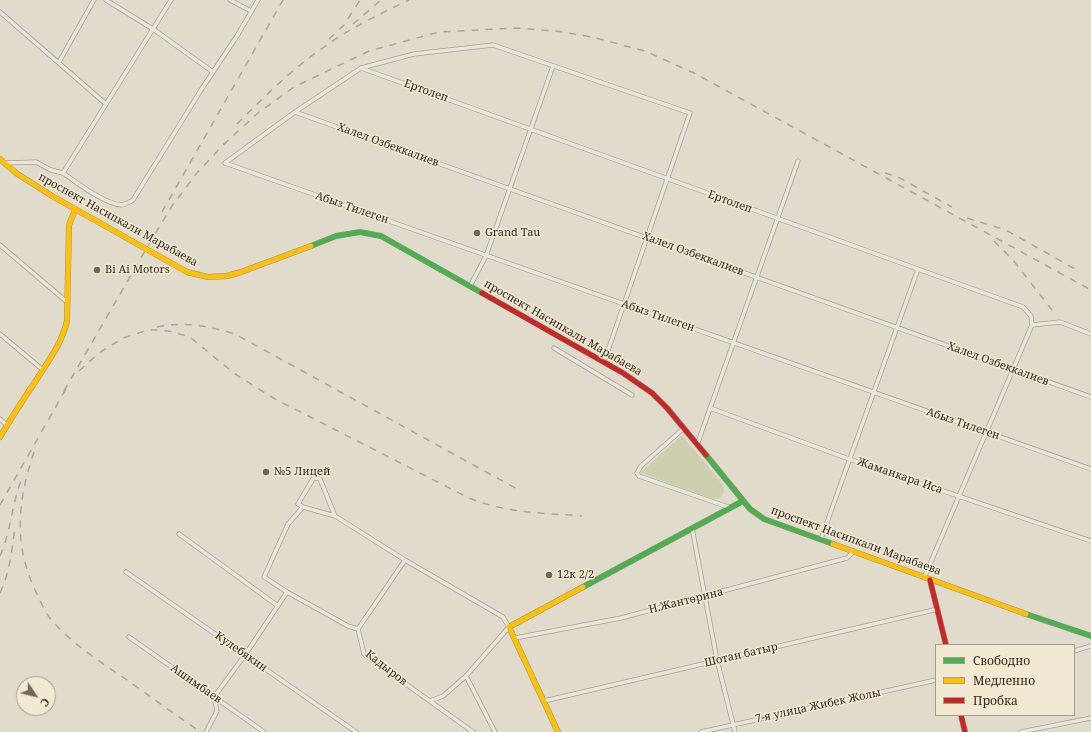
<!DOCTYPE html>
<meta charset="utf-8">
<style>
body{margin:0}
#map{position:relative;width:1091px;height:732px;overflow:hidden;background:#e0dbcb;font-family:"Noto Serif",serif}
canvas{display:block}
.legend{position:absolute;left:935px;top:644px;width:140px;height:72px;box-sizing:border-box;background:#f1e9d1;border:1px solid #a59c89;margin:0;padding:5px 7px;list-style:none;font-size:12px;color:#32291e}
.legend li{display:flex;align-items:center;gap:8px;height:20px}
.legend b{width:20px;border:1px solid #a59c89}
.north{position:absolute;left:16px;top:676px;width:40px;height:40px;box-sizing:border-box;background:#f1e9d1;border:1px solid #a59c89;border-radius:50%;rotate:125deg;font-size:11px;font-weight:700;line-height:16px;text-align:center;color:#32291e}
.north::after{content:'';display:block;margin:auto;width:14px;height:18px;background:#6f675b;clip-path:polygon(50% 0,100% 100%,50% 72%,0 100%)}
</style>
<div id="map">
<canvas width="1091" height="732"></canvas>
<ul class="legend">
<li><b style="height:5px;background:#4caf50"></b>Свободно</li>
<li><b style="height:5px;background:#ffc107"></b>Медленно</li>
<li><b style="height:5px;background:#c62828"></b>Пробка</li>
</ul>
<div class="north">С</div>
</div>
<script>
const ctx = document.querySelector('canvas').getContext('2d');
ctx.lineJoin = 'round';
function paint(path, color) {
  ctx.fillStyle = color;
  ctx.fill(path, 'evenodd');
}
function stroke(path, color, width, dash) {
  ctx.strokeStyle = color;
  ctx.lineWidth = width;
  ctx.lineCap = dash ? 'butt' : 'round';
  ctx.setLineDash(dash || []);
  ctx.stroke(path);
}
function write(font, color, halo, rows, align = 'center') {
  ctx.font = font + ' "Noto Serif",serif';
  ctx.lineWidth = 3;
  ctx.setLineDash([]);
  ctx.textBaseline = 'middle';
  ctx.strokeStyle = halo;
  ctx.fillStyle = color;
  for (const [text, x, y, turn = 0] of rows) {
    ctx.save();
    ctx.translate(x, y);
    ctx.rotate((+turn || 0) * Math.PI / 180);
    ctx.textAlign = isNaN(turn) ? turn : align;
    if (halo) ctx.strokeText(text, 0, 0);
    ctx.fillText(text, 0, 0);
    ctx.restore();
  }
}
const green = new Path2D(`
 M682,435L723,485C726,494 721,501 712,499L641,473V472Z`);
const street = new Path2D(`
 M106,0L153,29L213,72
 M230,0L251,11
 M0,12L106,104
 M59,62L94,0
 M361,68L1023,307L1031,316L1032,325L1060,322L1091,334
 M295,112L1091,397
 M5,163L36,162L51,170L63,173L171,0
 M225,163L1091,469
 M225,163L295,112L361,68L414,54L493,45L690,113L604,362
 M63,173C77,183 105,204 121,205C125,205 129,202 133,200L201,90L237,36L258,0
 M0,245L67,302
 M470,286L486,256L553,66
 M0,334L43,370
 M554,348L632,395
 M710,408L849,459L1091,541
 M0,419L7,425
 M684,428L641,466L637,473L639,476L728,507
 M697,445L798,161
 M303,507L288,524L264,577L287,592L348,626L358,629L364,654L473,732
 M335,516L320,479L316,478L313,479L298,504L303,507L335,516L405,560
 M692,528L717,660L735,732
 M179,534L278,606
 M821,539L918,269
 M126,572L356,732
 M924,578L1032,325
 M358,629L388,585L405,560L503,617L509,627L466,676L495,732
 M129,637L264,732
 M515,638L621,618L847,558L854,551
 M1074,651L1091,646
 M430,701L443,696L466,676
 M544,701L938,609
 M206,732L217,711L214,697L245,655L287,592
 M701,732L936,680
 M1021,732L1091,718`);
const fast = new Path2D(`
 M311,246L336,236L360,232L381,236L482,293
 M706,455L750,509L764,519L833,544
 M583,587L743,501
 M1026,614L1091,636`);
const slow = new Path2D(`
 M0,159L16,173L52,196L187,272L208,277L227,276L241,272L311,246
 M0,437C12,417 24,398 37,379C49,360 62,343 67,321L69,225L75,210
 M833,544L1026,614
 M558,732L509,627L583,587`);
const jam = new Path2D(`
 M482,293L623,373L652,393L667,408L706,455
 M930,580L946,645
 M961,715L965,732`);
const rail = new Path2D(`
 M353,24L381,0
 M329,39L344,25L360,0
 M237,124C264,97 292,69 324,47C350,28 380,14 409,0
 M885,173L898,177L952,207
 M162,212L283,0
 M967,218L1006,230L1075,269
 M994,241L1013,260L1052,310
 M157,327C188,321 206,326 235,334L519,490
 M79,371L99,353L123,338L148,330H160L174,332L191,338L235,374L275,399L469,498C506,513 542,513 582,516
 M64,391L146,249L172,206L197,173L223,145L258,113L294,87L369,51L439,32L516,28L556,31L592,37L645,51L694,73L1091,290
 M34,452C17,503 13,547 38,596C41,603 45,611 49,617C70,643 98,660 124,678C150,696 175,715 201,732
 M0,505L67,387
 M0,556C11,531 12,503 22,478
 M0,593C10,572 12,549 15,527`);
const markers = [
 [477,233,4,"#6f675b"],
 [97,270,4,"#6f675b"],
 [266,472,4,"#6f675b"],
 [549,575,4,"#6f675b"]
];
const streetNames = [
 ["Ертолеп",426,91,20],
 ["Халел Озбеккалиев",388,145,20],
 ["Ертолеп",730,202,20],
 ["Абыз Тилеген",352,208,19],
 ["проспект Насипкали Марабаева",118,220,29],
 ["Халел Озбеккалиев",693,254,20],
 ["Абыз Тилеген",658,316,19],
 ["проспект Насипкали Марабаева",563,328,30],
 ["Халел Озбеккалиев",998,364,20],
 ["Абыз Тилеген",963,424,19],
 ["Жаманкара Иса",900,476,19],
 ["проспект Насипкали Марабаева",856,541,20],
 ["Н.Жантөрина",686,601,-14],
 ["Кулебякин",241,652,35],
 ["Шотан батыр",741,655,-13],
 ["Кадыров",386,668,38],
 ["Ашимбаев",196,684,35],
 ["7-я улица Жибек Жолы",818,706,-12]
];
const poiNames = [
 ["Grand Tau",485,233],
 ["Bi Ai Motors",105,270],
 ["№5 Лицей",274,472],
 ["12к 2/2",557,575]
];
paint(green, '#cecfae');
stroke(street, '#a5a094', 5);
stroke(fast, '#958f84', 6);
stroke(slow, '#958f84', 6);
stroke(jam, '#958f84', 6);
stroke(street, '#e8e5dc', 3.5);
stroke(fast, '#4caf50', 5);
stroke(slow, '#ffc107', 5);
stroke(jam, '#c62828', 5);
stroke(rail, '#a8a59c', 1.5, [7, 7]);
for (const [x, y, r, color] of markers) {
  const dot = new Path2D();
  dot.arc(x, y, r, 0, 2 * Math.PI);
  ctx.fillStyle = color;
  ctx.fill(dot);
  stroke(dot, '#f1e9d1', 1.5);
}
write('11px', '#32291e', '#f1e9d1', streetNames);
write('11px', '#32291e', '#f1e9d1', poiNames, 'left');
</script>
